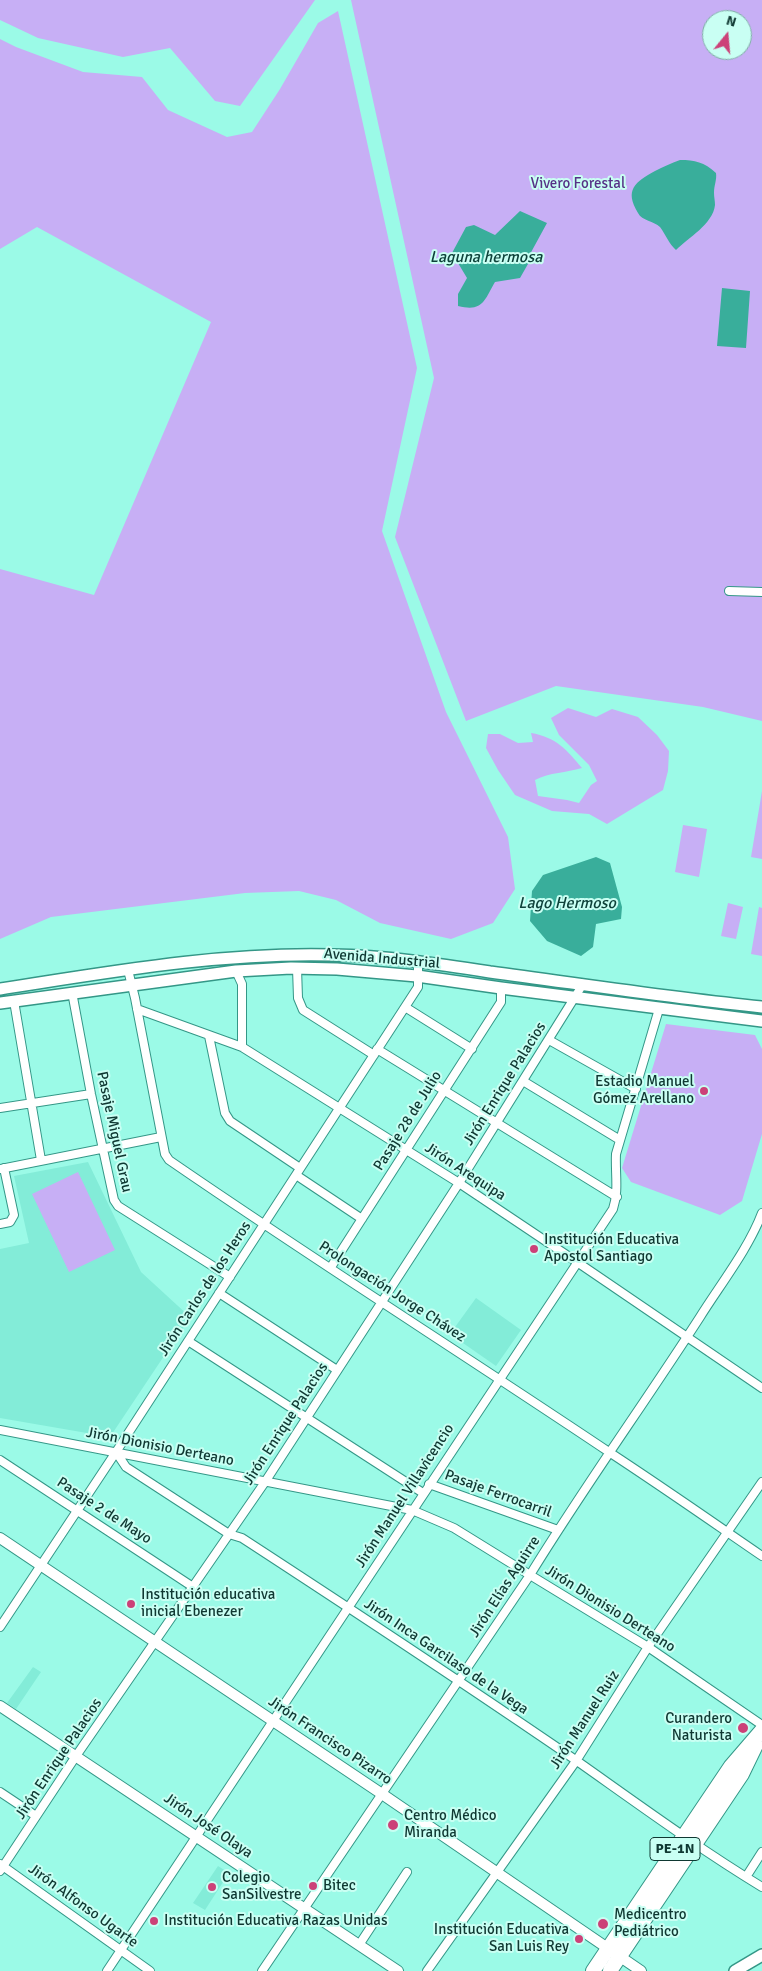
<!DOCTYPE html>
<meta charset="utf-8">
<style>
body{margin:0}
#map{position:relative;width:762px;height:1971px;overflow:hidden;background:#9bfae7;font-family:Signika,sans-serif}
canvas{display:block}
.north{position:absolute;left:702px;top:10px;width:50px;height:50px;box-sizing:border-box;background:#c9fff3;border:1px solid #7fafa6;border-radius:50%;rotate:17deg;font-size:14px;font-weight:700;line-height:20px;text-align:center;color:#0f3832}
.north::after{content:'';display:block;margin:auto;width:18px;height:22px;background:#cc4178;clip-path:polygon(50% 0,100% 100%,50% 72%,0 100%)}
</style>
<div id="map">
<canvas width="762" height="1971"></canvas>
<div class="north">N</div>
</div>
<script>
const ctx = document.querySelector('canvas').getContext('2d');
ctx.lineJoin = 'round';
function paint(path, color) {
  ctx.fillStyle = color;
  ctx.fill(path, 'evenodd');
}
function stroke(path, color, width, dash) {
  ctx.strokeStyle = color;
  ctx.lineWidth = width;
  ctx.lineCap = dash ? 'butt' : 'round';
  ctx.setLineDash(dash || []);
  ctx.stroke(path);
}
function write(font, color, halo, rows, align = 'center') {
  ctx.font = font + ' Signika,sans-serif';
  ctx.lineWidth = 4;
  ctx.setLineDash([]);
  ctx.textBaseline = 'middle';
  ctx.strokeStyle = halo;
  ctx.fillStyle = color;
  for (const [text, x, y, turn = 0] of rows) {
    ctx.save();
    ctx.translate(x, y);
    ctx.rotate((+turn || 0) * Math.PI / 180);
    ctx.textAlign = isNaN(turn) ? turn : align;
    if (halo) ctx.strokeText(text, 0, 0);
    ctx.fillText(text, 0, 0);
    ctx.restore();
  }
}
const built = new Path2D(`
 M88,1162L141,1272L190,1317L110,1437L0,1418V1249L29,1243L14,1176Z
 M476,1298L521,1330L496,1366L450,1334Z
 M33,1667L41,1672L16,1709L7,1703Z
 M218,1866L229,1873L205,1910L193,1903Z`);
const green = new Path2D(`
 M0,0H315L240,106L215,101L170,48L123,57L38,38L0,20Z
 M351,0H762V721L703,707L556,686L466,721L395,537L434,378ZM712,20H742V50H712Z
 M338,11L417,368L382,531L446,712L508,837L515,889L493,923L451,939L380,923L336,900L299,891L245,893L51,917L0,939V569L94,595L211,322L37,227L0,249V39L16,47L83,72L142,77L168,110L227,137L252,132L280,89L318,23Z
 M568,708L596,717L612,709L638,717L657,735L669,751L668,771L663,790L607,824L589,814L552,811L515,795L498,770L486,748L488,734H500L518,743L533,742L531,733C556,737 567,750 582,768C566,773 550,772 535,780L538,796L567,800L579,803L591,785L597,781L589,765L559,735L551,718Z
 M762,791V859L751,857Z
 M683,825L707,829L699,877L675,872Z
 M728,903L743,907L736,939L721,936Z
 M759,907L762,908V956L751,954Z
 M589,989L762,1013V1019L587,994Z
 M666,1024L755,1035L762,1049V1134L742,1201L720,1215L631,1182L622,1168Z
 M78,1172L115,1250L69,1272L32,1194Z`);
const water = new Path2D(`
 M680,160C695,160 704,162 716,173C717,180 714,185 714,193C714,197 715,201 715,205C713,224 688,238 676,250C669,244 666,235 660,227C654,221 642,221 638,213C624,190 635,182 655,171C663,167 671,163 680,160Z
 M520,211L547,223L529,256L528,264L520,278L495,282C484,301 483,312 458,306V294L467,278L452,253L466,227L474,225L495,235Z
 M722,288L750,291L746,348L717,346Z
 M596,857L610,863L622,907L621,919L596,924L593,947L581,956L547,941L530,921L532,891L543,875Z`);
const street = new Path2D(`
 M729,591L762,592
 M297,968L298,998L303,1010L374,1055
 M128,970L135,998L165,1154L169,1160C314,1260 463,1354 609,1452C661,1486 711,1521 762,1556
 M236,971L242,984V1047
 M72,992L91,1094L114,1200L118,1206L230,1277
 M14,1001L41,1160
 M405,1007L472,1049
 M137,1009L242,1047L459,1183L577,1262L762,1388
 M209,1036L225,1113L230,1121L300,1168
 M549,1040L636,1089
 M377,1049L617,1197
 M523,1081L620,1140
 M0,1108L91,1094
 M0,1169L161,1137
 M296,1175L362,1219
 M0,1224L10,1222L14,1215L4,1168
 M331,1267L501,1002V988
 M219,1293L337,1370
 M188,1341L423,1493
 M0,1430L412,1510L454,1528L530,1575L648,1647L762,1725
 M116,1452L126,1467L229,1534L242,1538C354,1611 466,1685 577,1761C638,1804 698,1848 762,1887
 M0,1460L193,1587
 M429,1484L558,1530
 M0,1627L116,1452L418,987V961
 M0,1792L36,1816
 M0,1864L150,1971
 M0,1871L76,1756L265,1482L459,1183L583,984
 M746,1877L762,1852
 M359,1945L407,1872
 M107,1971L613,1209C619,1191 615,1173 616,1154L659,1009
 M262,1971L530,1575C584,1487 644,1404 700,1317C720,1285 749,1248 762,1213
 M427,1971L576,1761L648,1647L762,1482`);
const secondary = new Path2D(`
 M0,1538L382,1794L641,1971
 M0,1706L398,1971`);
const primary = new Path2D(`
 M0,989C110,972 221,952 333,955C386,956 439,964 490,972C581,984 671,998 762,1007
 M0,1003L236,971L291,968L337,969L417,976L501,988L762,1021
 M735,1971L762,1955`);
const highway = new Path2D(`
 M593,1971L731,1766L762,1730
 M610,1971L742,1774L756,1745`);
const markers = [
 [704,1091,5,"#cc4178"],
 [534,1249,5,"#cc4178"],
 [131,1604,5,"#cc4178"],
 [743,1728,6,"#cc4178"],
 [393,1825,6,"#cc4178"],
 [313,1886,5,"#cc4178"],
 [212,1887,5,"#cc4178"],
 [154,1921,5,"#cc4178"],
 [603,1924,6,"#cc4178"],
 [579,1939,5,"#cc4178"]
];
const shields = [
 [675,1849,50]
];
const shieldNames = [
 ["PE-1N",675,1849]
];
const parkNames = [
 ["Vivero Forestal",578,184]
];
const streetNames = [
 ["Avenida Industrial",382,959,5],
 ["Jirón Enrique Palacios",505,1084,-58],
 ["Pasaje 28 de Julio",408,1121,-58],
 ["Pasaje Miguel Grau",114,1132,78],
 ["Jirón Arequipa",465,1172,33],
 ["Jirón Carlos de los Heros",205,1289,-57],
 ["Prolongación Jorge Chávez",392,1292,33],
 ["Jirón Enrique Palacios",286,1424,-57],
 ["Jirón Dionisio Derteano",160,1447,11],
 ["Pasaje Ferrocarril",498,1494,20],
 ["Jirón Manuel Villavicencio",405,1496,-57],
 ["Pasaje 2 de Mayo",104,1511,33],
 ["Jirón Elías Aguirre",505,1587,-57],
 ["Jirón Dionisio Derteano",610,1609,32],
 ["Jirón Inca Garcilaso de la Vega",446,1657,34],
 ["Jirón Manuel Ruiz",585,1720,-57],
 ["Jirón Francisco Pizarro",330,1741,34],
 ["Jirón Enrique Palacios",59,1759,-56],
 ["Jirón José Olaya",208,1826,34],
 ["Jirón Alfonso Ugarte",83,1906,36]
];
const poiNames = [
 ["Estadio Manuel",694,1082,"right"],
 ["Gómez Arellano",694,1099,"right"],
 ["Institución Educativa",544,1240],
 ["Apostol Santiago",544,1257],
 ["Institución educativa",141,1595],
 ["inicial Ebenezer",141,1612],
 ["Curandero",732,1719,"right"],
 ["Naturista",732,1736,"right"],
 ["Centro Médico",404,1816],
 ["Miranda",404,1833],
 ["Colegio",222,1878],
 ["SanSilvestre",222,1895],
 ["Bitec",323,1886],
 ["Medicentro",614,1915],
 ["Pediátrico",614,1932],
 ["Institución Educativa Razas Unidas",164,1921],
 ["Institución Educativa",569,1930,"right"],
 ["San Luis Rey",569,1947,"right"]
];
const waterNames = [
 ["Laguna hermosa",486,258],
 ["Lago Hermoso",567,904]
];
paint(built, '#83ecd8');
paint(green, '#c7aff5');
paint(water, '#39ae9b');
stroke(street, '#349787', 10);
stroke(secondary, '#349787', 12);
stroke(primary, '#349787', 14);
stroke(highway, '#349787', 16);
stroke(street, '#fff', 8);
stroke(secondary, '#fff', 10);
stroke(primary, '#fff', 11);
stroke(highway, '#fff', 14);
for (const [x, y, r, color] of markers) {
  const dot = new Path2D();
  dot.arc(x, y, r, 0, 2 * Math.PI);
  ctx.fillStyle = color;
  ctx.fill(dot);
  stroke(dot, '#c9fff3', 2);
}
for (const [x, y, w] of shields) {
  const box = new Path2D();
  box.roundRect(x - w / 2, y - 11.5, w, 23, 4);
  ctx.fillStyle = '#c9fff3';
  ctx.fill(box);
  stroke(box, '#0f3832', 1);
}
write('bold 14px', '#0f3832', null, shieldNames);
write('15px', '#563186', '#c9fff3', parkNames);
write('15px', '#0f3832', '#c9fff3', streetNames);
write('15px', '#0f3832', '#c9fff3', poiNames, 'left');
write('italic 16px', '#0e423a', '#c9fff3', waterNames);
</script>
